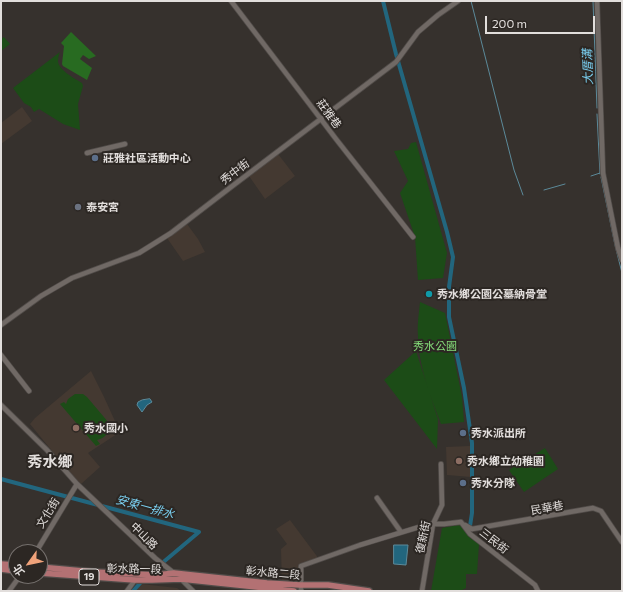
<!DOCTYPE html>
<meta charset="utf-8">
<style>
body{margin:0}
#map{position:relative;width:623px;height:592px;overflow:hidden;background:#36312d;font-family:Commissioner,"Noto Sans TC",sans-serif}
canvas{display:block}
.frame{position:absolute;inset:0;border:2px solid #e2dedc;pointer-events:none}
.north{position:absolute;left:8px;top:544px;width:40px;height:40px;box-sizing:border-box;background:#2c2723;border:1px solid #75706d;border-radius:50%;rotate:237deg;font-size:11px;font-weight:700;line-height:16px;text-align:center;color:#e2dedc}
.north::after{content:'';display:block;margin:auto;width:14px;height:18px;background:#f0a27a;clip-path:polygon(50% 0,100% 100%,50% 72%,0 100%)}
.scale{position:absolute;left:485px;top:16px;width:110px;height:18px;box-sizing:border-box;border:2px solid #e2dedc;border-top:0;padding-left:5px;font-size:12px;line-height:14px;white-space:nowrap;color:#e2dedc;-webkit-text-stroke:3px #2c2723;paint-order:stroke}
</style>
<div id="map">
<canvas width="623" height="592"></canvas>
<div class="frame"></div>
<div class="north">北</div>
<div class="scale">200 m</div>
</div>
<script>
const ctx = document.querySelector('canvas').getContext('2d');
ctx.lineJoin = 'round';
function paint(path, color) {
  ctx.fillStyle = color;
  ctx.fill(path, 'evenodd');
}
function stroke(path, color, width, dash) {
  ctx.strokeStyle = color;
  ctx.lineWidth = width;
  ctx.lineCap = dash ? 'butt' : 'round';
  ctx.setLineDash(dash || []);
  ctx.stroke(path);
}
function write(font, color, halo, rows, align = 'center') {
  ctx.font = font + ' Commissioner,"Noto Sans TC",sans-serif';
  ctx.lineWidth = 4;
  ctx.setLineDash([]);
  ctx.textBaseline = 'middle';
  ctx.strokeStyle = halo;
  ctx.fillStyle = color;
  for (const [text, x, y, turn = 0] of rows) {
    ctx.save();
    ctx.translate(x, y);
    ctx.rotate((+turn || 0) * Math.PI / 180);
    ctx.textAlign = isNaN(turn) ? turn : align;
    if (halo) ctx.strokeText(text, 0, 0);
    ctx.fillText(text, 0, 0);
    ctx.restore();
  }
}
const built = new Path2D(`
 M22,107L32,121L1,144V123Z
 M278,154L295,176L265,199L249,176Z
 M187,224L198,239L205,252L183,261L167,238Z
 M91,371L104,397L120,432L88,453L100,467L81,484L70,473L30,424L35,418Z
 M470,446L471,477L447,475L446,447Z
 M290,520L319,559L297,569L298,584L282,583L281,549L287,544L276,529Z
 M141,584L177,588L181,591H135Z`);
const green = new Path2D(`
 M4,37L10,44L1,51V39Z
 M60,52C59,54 58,58 58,61C58,70 76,79 82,83L83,86L78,104L80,130L63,124L39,109L34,112L31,107L24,103L13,88Z
 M416,142L447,253L443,278L418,280L415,237L400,193L408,181L394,151L408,149L411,143Z
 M420,302L445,313L462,397L464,422L441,424C431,398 418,364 418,336C417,325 419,313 420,302Z
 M416,351L438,419L437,449L384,380Z
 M75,394H83L87,397L109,423C110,432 106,438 97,440L100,444L96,446L60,404L64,402L66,404L68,399Z
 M545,448L558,469L524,492L509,470Z
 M458,525L461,526L469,537L479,544L477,574H466V588L460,591H431L442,528Z`);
const forest = new Path2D(`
 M71,32L96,56L89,59L83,55L80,59L92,68L87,80L63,66L62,64L64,46L61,43Z`);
const water = new Path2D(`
 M150,399L152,402L147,405L142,412L137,405L138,402L142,400Z
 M394,545H408L406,565L394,564Z`);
const stream = new Path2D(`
 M471,1L514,170L523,195
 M593,1L597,108
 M597,114L600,174
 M591,176L600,173
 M601,177L615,245L622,273
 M544,190L565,184`);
const canal = new Path2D(`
 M383,1L396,54L447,232L453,257L449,287V317L464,388L472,443V513L470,526
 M1,479L199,532L148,575
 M133,591L143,580`);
const minor = new Path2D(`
 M231,1L336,139L413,237
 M597,1L603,173L618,248L622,260
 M87,153L125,144
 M1,325L41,296L72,278L139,253L171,233L231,187L396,62L418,32L438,15L458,1
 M1,355L29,391
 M1,405L47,450L77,484L155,558L174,573
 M377,498L401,532
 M465,525L472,529L593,508L601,511L622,542
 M36,552L77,484
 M180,578L193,591
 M9,591L20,576
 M127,591L135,580
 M301,591V566L360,545L429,524H444L461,522L470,534L535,585L538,591
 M422,591L433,524L442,505L441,464`);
const major = new Path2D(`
 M1,564L16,565
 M40,567L94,572L157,575L174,573L267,583L300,585H328L369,591
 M1,569L16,571
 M40,573L135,580H152L181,579L294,591`);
const markers = [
 [95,158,4,"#5c6f8a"],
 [78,207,4,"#6b7280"],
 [429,294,4,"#0f9aa8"],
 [76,428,4,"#8d6e63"],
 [463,433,4,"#5c6f8a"],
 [459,461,4,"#8d6e63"],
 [463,483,4,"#5c6f8a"]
];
const shields = [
 [89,577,20]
];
const shieldNames = [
 ["19",89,577]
];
const streetNames = [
 ["莊雅巷",329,114,54],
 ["秀中街",235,172,-37],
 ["民華巷",547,508,-10],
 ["文化街",48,513,-58],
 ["中山路",144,536,45],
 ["復新街",423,537,-78],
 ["三民街",494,541,38],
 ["彰水路一段",134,569,1],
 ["彰水路二段",273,573,5]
];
const poiNames = [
 ["莊雅社區活動中心",103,158],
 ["泰安宮",86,207],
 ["秀水鄉公園公墓納骨堂",437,294],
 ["秀水國小",84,428],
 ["秀水派出所",471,433],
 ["秀水鄉立幼稚園",467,461],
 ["秀水分隊",471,483]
];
const parkNames = [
 ["秀水公園",435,346]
];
const waterNames = [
 ["大厝溝",588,67,-92],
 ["安東一排水",145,507,15]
];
const districtNames = [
 ["秀水鄉",50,462]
];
paint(built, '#443931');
paint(green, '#1c4c17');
paint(forest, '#286b21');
paint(water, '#22667e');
stroke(water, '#5c8a9a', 1);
stroke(stream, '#5c8a9a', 1);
stroke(canal, '#22667e', 4);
stroke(minor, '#514c49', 6);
stroke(major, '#514c49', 8);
stroke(minor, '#706965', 4.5);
stroke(major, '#b37173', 5.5);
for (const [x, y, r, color] of markers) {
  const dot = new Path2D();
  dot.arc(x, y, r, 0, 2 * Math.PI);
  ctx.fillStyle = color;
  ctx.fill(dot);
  stroke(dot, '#2c2723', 1.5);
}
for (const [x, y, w] of shields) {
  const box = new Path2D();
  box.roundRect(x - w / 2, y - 8, w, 16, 3);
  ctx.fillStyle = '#2c2723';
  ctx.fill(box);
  stroke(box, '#e2dedc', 1);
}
write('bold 10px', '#e2dedc', null, shieldNames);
write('11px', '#e2dedc', '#2c2723', streetNames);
write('bold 11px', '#e2dedc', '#2c2723', poiNames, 'left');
write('11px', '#84dc79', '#2c2723', parkNames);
write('italic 12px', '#7acff0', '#2c2723', waterNames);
write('bold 15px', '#e2dedc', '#2c2723', districtNames);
</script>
